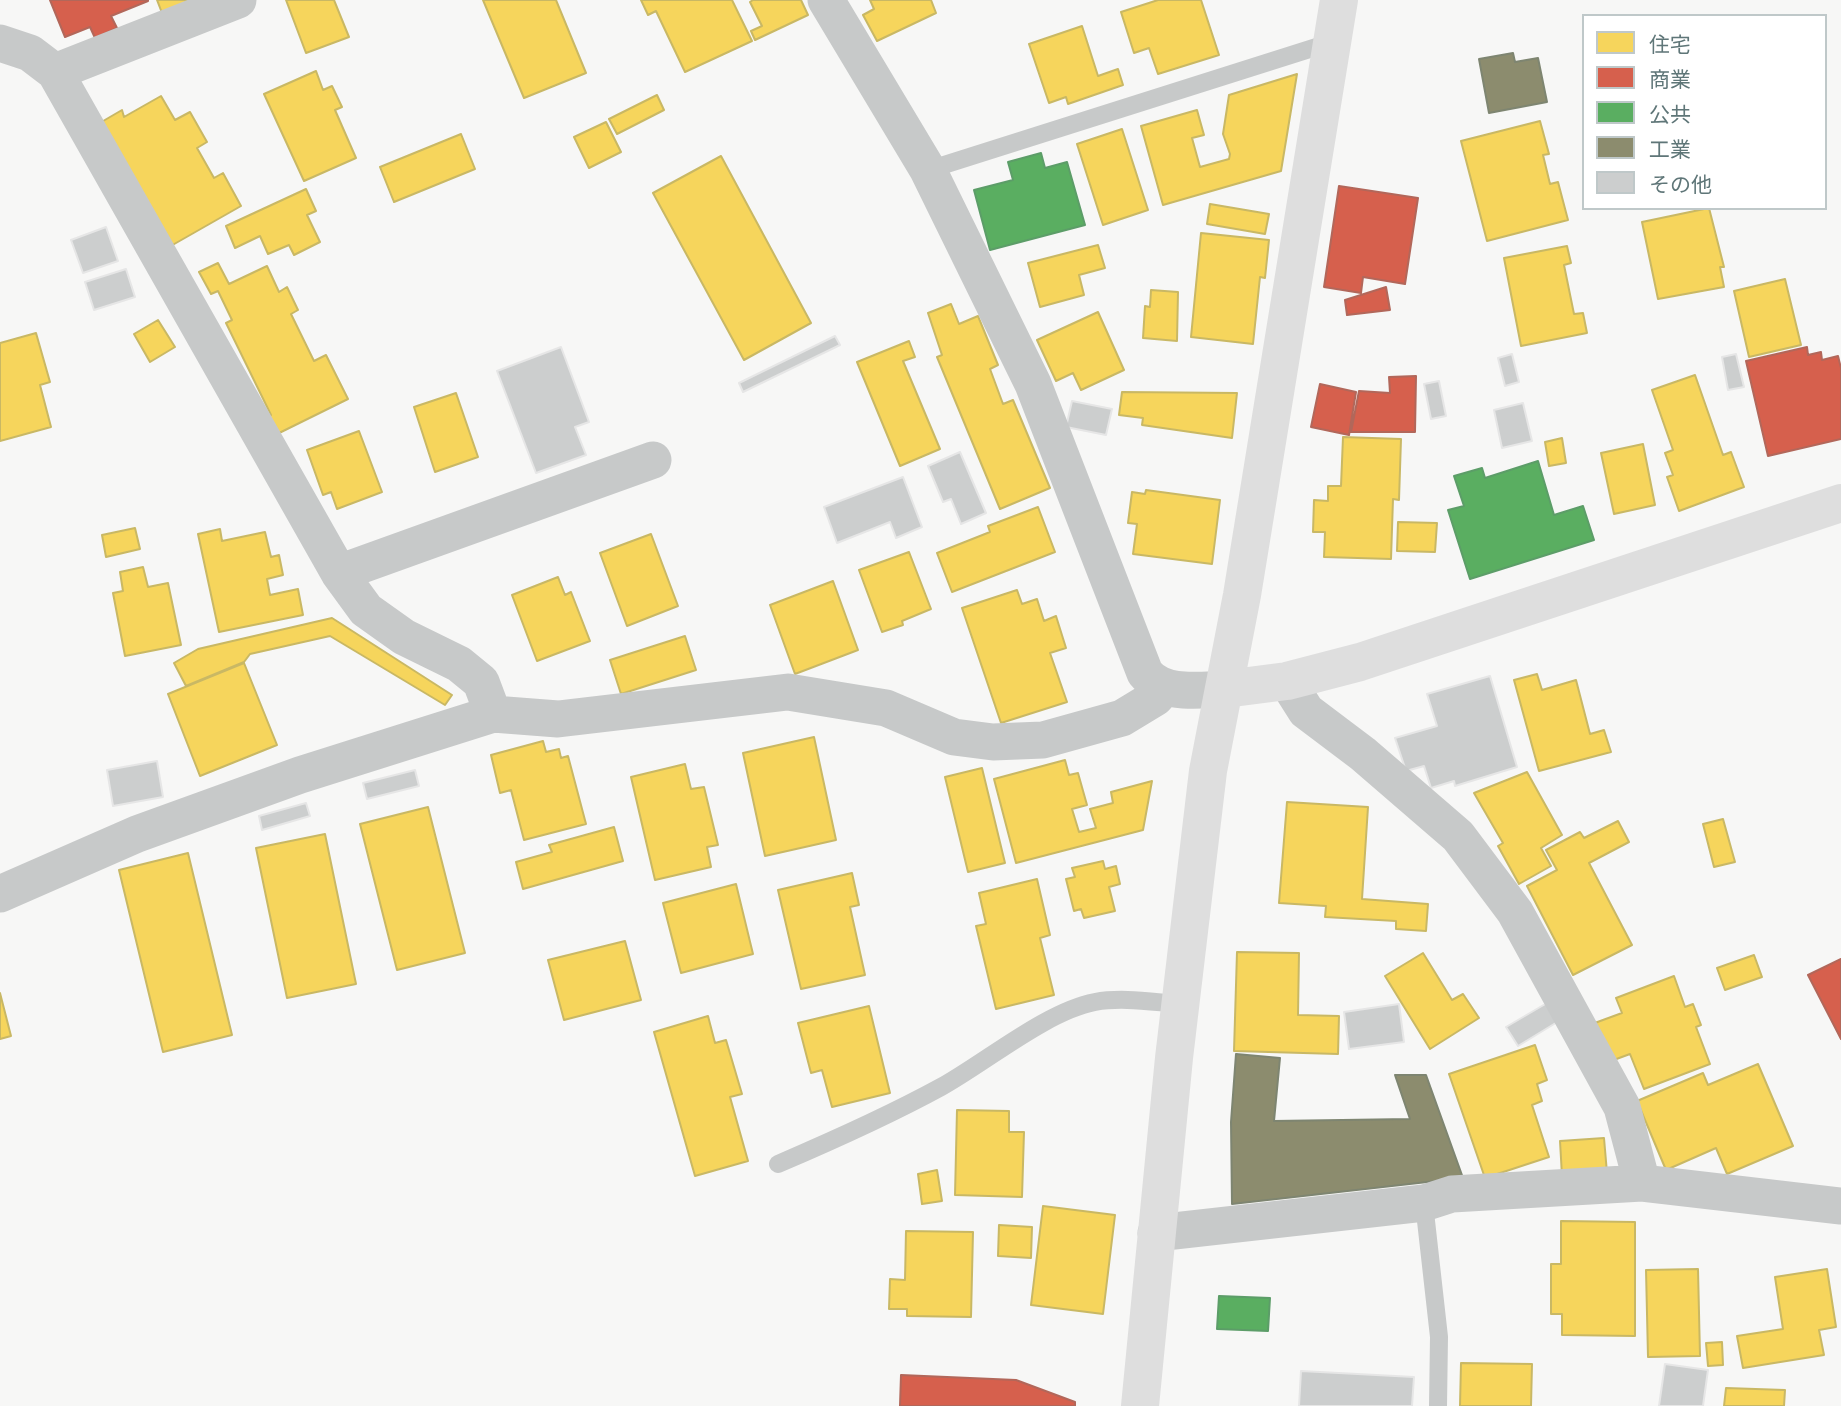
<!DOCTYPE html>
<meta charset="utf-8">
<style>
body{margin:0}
#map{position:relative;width:1841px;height:1406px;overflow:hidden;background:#f7f7f6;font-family:"Fira Sans Condensed","Noto Sans JP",sans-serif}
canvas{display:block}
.legend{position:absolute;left:1582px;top:14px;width:245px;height:196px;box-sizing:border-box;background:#fff;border:2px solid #bfc8c9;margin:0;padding:9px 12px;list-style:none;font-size:21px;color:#5f7678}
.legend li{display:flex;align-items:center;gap:14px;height:35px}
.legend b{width:35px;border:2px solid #bfc8c9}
</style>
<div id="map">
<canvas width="1841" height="1406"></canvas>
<ul class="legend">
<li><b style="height:19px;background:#f6d55c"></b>住宅</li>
<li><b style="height:19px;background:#d6604d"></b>商業</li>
<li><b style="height:19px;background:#5aae61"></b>公共</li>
<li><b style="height:19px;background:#8c8c6e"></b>工業</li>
<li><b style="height:19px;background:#cccece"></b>その他</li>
</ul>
</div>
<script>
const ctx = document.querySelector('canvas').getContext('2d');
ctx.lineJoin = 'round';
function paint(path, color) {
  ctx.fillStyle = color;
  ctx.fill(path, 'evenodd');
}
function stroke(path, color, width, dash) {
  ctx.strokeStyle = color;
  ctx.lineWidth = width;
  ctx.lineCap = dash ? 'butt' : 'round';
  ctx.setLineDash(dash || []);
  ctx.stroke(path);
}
const homes = new Path2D(`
 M157,0H191L162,13Z
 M286,0H334L349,37L306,53Z
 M483,0H556L586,73L524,98Z
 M641,0H732L752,41L685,72L656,11L648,15Z
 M753,0H801L808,15L755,40L751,31L762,26L750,2Z
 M870,0H931L936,13L877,41L863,15L874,9Z
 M1158,0H1201L1219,55L1158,74L1149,48L1134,53L1121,12Z
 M1082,26L1098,76L1118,69L1123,85L1068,104L1066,97L1049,103L1029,44Z
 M316,71L323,90L332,86L342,107L335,110L356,158L304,181L264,94Z
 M1297,74L1281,171L1163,205L1141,126L1197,110L1204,135L1192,138L1200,167L1229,159L1230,154L1223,134L1229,95Z
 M657,95L664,110L617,134L609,119Z
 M161,96L175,120L190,112L207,142L197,148L214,178L223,173L241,206L169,247L98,124L122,110L124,117Z
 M1540,121L1549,154L1543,155L1550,184L1558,182L1568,220L1487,241L1461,141Z
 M606,122L621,152L589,168L574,137Z
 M1122,129L1148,210L1103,225L1077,144Z
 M461,134L475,169L394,202L380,167Z
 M721,156L811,323L744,360L653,193Z
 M306,189L316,211L307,215L320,242L294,255L289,245L268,254L260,236L235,248L226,226Z
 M1210,204L1269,214L1265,234L1207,224Z
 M1709,208L1724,267H1720L1724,287L1658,299L1642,222Z
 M1201,233L1269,240L1265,278L1260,277L1253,344L1191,337Z
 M1098,245L1105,268L1079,275L1084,295L1040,307L1028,263Z
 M1567,246L1571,263L1564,265L1574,314L1583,313L1587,333L1521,346L1504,258Z
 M218,263L229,284L267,266L279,292L287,287L298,310L291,314L314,361L326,355L348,399L267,439L259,421L271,415L226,323L232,320L218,291L211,294L199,272Z
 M1785,279L1801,345L1749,357L1734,291Z
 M1151,290L1178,292L1177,341L1143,338L1145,306L1150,307Z
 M951,304L959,324L978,316L998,365L990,369L1003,404L1013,400L1050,488L1000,509L937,357L942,355L928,313Z
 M1098,312L1124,370L1081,390L1073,373L1056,381L1037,340Z
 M158,320L175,347L150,362L134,334Z
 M36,333L50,382L40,385L51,427L0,441V343Z
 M909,341L915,357L903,361L940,449L900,466L857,362Z
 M1695,375L1723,455L1731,452L1744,487L1679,511L1667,477L1673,475L1665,453L1673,450L1652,390Z
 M1122,392L1237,393L1232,438L1142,425L1143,418L1119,415Z
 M456,393L478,457L435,472L414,407Z
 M359,431L382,492L337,509L331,492L323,495L307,450Z
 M1343,437L1401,439L1399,500L1393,499L1391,559L1324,557L1325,532H1313L1314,500L1328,501V486H1341Z
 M1562,438L1566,463L1549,466L1545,442Z
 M1643,444L1655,505L1614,514L1601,453Z
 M1146,490L1220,500L1212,564L1133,554L1137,524L1128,523L1132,492L1145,494Z
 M1038,507L1055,552L952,592L937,553L990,532L988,526Z
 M1398,522L1437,523L1435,552L1397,551Z
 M135,528L140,549L106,557L102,535Z
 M220,529L222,541L265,532L271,557L279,555L283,575L267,579L270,595L298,589L303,615L219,632L198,534Z
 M651,534L678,606L627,626L600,553Z
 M909,552L931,609L902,621L903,625L882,632L859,570Z
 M143,567L148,587L168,583L181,645L125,656L113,593L123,591L120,572Z
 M558,577L565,595L571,592L590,641L537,661L512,595Z
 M833,581L858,650L795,674L770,605Z
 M1017,590L1022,604L1037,599L1044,621L1056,616L1066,648L1050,653L1067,702L1001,723L962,608Z
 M332,618L452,695L445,705L330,636L250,654L244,662L186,686L174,663L198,649Z
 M685,636L696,670L621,694L610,660Z
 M244,663L277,745L200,776L168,694Z
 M1537,674L1542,690L1576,680L1590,734L1604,730L1611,752L1539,771L1514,680Z
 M814,737L836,840L765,856L743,753Z
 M543,741L546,752L559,749L561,758L568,756L586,824L524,840L511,790L500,793L491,755Z
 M1065,760L1069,775L1078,773L1087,805L1072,809L1079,832L1096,828L1090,809L1113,803L1111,792L1152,781L1143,830L1016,863L994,779Z
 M685,764L691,789L704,787L718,845L707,847L711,867L655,880L631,777Z
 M982,768L1005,863L968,872L945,777Z
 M1527,772L1562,835L1541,848L1551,866L1519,884L1498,846L1503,843L1474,793Z
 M1287,802L1368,807L1362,899L1428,904L1426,931L1396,929V921L1325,917L1326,906L1279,903Z
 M428,807L465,953L397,970L360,824Z
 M1723,819L1735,862L1714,867L1703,824Z
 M1618,821L1629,842L1589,863L1632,945L1573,975L1527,886L1557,870L1546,850L1580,832L1584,838Z
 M614,827L623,861L523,889L516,862L552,852L549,845Z
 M325,834L356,984L287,998L256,848Z
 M188,853L232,1035L163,1052L119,870Z
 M1103,861L1105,869L1116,866L1120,884L1109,887L1115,911L1084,918L1081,909L1074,911L1066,879L1075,877L1072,868Z
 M852,873L859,905L850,907L865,975L801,989L778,890Z
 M1037,879L1050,935L1040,938L1054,995L996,1009L976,926L986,924L979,893Z
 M736,884L753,954L681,973L663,903Z
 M625,941L641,1000L564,1020L548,960Z
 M1237,952L1299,953L1298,1015L1339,1016L1338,1054L1234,1051Z
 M1423,953L1452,1000L1463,994L1479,1018L1430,1049L1385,976Z
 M1754,955L1762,977L1725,990L1717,968Z
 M1674,976L1685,1007L1693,1004L1701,1025L1696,1027L1710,1064L1644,1089L1630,1054L1611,1061L1592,1024L1622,1013L1616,998Z
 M0,993L11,1036L0,1039Z
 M869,1006L890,1093L832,1107L822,1070L811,1073L798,1023Z
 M708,1016L715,1043L726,1040L742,1094L730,1097L748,1161L695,1176L654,1032Z
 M1535,1045L1547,1080L1537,1084L1542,1101L1532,1105L1549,1157L1485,1178L1449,1074Z
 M1758,1064L1793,1146L1727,1174L1716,1148L1666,1170L1637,1101L1703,1073L1708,1085Z
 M957,1110L1009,1111V1132H1024L1022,1197L955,1195Z
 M1604,1138L1607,1173L1562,1176L1560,1141Z
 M937,1170L942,1201L922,1204L918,1174Z
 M1043,1206L1115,1215L1103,1314L1031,1305Z
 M1561,1221L1635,1222V1336L1562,1335V1314H1551V1264H1561Z
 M999,1225L1032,1227L1031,1258L998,1256Z
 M906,1231L973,1232L971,1317L907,1316V1309H889L890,1279L905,1280Z
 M1698,1269L1700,1356L1648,1357L1646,1270Z
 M1827,1269L1836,1327L1819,1330L1824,1355L1743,1368L1737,1336L1783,1329L1775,1277Z
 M1722,1342L1723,1365L1708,1366L1706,1343Z
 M1461,1363L1532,1364L1531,1406H1460Z
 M1726,1388L1785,1390L1784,1406H1724Z`);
const shops = new Path2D(`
 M50,0H148V1L111,16L117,28L95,38L90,27L65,37Z
 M1339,186L1418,198L1405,284L1363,277L1361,293L1324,287Z
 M1386,287L1390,310L1347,315L1345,300Z
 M1807,347L1808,355L1821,352L1822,360L1838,356L1841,368V439L1768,456L1746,361Z
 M1416,376L1415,432H1351L1359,391L1390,393L1389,377Z
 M1320,384L1356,392L1349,435L1311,427Z
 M1841,959V1039L1808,975Z
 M901,1375L1016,1380L1075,1402V1406H900Z`);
const public = new Path2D(`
 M1041,153L1045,168L1067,162L1085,225L990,250L974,190L1013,180L1008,162Z
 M1538,461L1554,515L1583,506L1594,540L1470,579L1448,510L1464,506L1454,476L1482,468L1485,478Z
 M1219,1296L1270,1298L1268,1331L1217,1329Z`);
const industry = new Path2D(`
 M1513,53L1515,62L1538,58L1547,102L1489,113L1479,59Z
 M1236,1054L1280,1058L1274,1121L1410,1119L1395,1075H1426L1463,1178L1232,1204L1231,1122Z`);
const building = new Path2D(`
 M106,227L118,261L83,273L71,240Z
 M126,269L135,297L94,310L85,282Z
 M835,336L840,345L743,392L739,383Z
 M561,347L589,422L575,427L586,455L536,473L497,371Z
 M1512,354L1519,382L1505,386L1498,358Z
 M1736,354L1744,387L1728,390L1722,357Z
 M1439,381L1446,416L1431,419L1424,384Z
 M1072,401L1112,409L1106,435L1066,427Z
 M1523,403L1532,441L1502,448L1494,410Z
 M960,452L986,513L961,524L951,499L943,502L928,466Z
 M903,477L922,527L896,538L890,522L837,543L824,507Z
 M1490,676L1517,767L1455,786L1454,781L1431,788L1424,766L1406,771L1395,738L1437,726L1427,694Z
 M157,761L163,797L113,806L107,770Z
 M415,770L419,786L367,799L363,783Z
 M306,803L310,816L262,830L259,816Z
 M1547,1003L1559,1021L1518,1046L1506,1027Z
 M1399,1004L1404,1042L1349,1049L1344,1012Z
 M1665,1364L1708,1370L1703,1406H1659Z
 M1301,1371L1414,1377L1412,1406H1299Z`);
const lane = new Path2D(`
 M928,170L1332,42
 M778,1164C834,1140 888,1116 941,1087C986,1062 1047,1011 1095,1002C1122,997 1152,1002 1180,1004
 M1424,1203L1439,1337L1438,1406`);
const street = new Path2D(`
 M826,0L928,170L1033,384L1145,673C1164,696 1198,690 1225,689
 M0,43L30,53L55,72L339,573L366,610L404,637L459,664L481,682L493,714
 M55,72L238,0
 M339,573L653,460
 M1287,681L1306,711L1363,754L1458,836L1515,912L1622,1107L1642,1183
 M0,894L137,834L300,775L493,714L558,719L788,692L886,708L954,737L993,742L1043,740L1122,718L1155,698L1165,687
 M1156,1233L1424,1203L1452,1194L1642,1183L1841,1206`);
const secondary = new Path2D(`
 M1225,689L1287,681L1360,662L1841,503
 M1140,1406L1174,1058L1208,771L1242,595L1339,0`);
paint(homes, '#f6d55c');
stroke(homes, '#c9b864', 2);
paint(shops, '#d6604d');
stroke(shops, '#b2675a', 2);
paint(public, '#5aae61');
stroke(public, '#5c9d68', 2);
paint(industry, '#8c8c6e');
stroke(industry, '#7e8571', 2);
paint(building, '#cccece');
stroke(building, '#e6e6e6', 2);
stroke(lane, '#c7c9c9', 18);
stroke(street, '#c7c9c9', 37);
stroke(secondary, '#dedede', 38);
</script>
